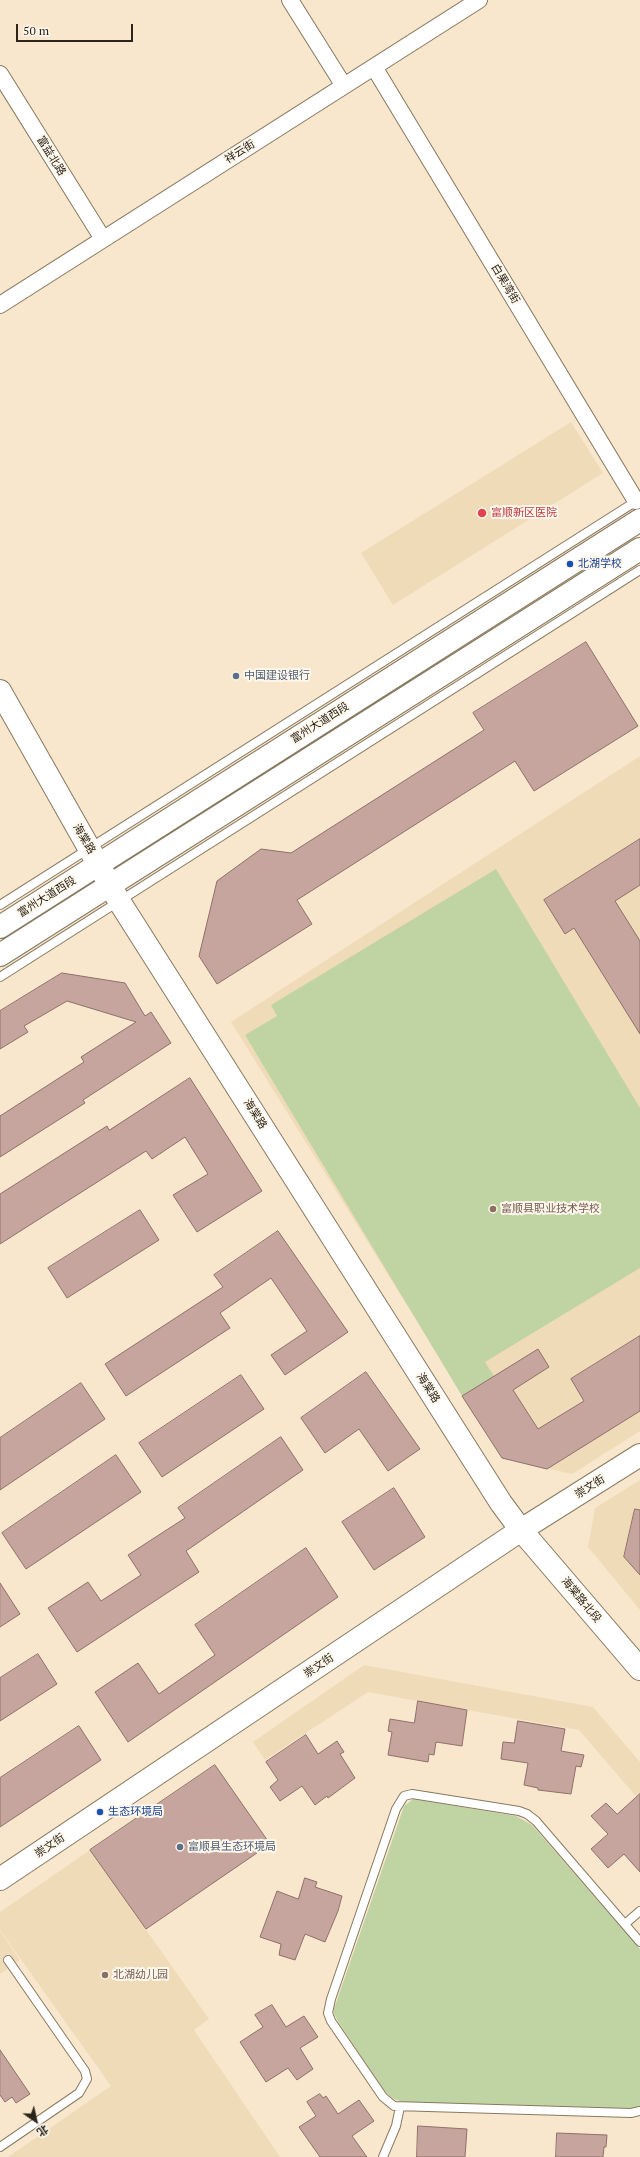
<!DOCTYPE html>
<meta charset="utf-8">
<style>
body{margin:0}
#map{position:relative;width:640px;height:2157px;overflow:hidden;background:#f8e7cc;font-family:"PT Serif","Noto Sans SC",serif}
canvas{display:block}
.north{position:absolute;left:16px;top:2101px;width:40px;height:40px;-webkit-text-stroke:3px #fdf6eb;paint-order:stroke;rotate:146deg;font-size:11px;font-weight:700;line-height:16px;text-align:center;color:#2a241a}
.north::after{content:'';display:block;margin:auto;width:14px;height:18px;background:#2a241a;clip-path:polygon(50% 0,100% 100%,50% 72%,0 100%)}
.scale{position:absolute;left:16px;top:24px;width:117px;height:18px;box-sizing:border-box;border:2px solid #2a241a;border-top:0;padding-left:5px;font-size:12px;line-height:14px;white-space:nowrap;color:#2a241a;-webkit-text-stroke:3px #fdf6eb;paint-order:stroke}
</style>
<div id="map">
<canvas width="640" height="2157"></canvas>
<div class="north">北</div>
<div class="scale">50 m</div>
</div>
<script>
const ctx = document.querySelector('canvas').getContext('2d');
ctx.lineJoin = 'round';
function paint(path, color) {
  ctx.fillStyle = color;
  ctx.fill(path, 'evenodd');
}
function stroke(path, color, width, dash) {
  ctx.strokeStyle = color;
  ctx.lineWidth = width;
  ctx.lineCap = dash ? 'butt' : 'round';
  ctx.setLineDash(dash || []);
  ctx.stroke(path);
}
function write(font, color, halo, rows, align = 'center') {
  ctx.font = font + ' "PT Serif","Noto Sans SC",serif';
  ctx.lineWidth = 4;
  ctx.setLineDash([]);
  ctx.textBaseline = 'middle';
  ctx.strokeStyle = halo;
  ctx.fillStyle = color;
  for (const [text, x, y, turn = 0] of rows) {
    ctx.save();
    ctx.translate(x, y);
    ctx.rotate((+turn || 0) * Math.PI / 180);
    ctx.textAlign = isNaN(turn) ? turn : align;
    if (halo) ctx.strokeText(text, 0, 0);
    ctx.fillText(text, 0, 0);
    ctx.restore();
  }
}
const built = new Path2D(`
 M571,422L603,473L393,605L361,553Z
 M640,756V1431L572,1474L502,1458L231,1022Z
 M640,1480V1610L588,1547L595,1508Z
 M364,1665L593,1707L640,1762V1801L579,1730L368,1692L265,1760L253,1742Z
 M90,1850L209,2019L194,2030L280,2157H8L111,2086L0,1930V1912Z
 M0,1931L20,1960L0,1974Z`);
const green = new Path2D(`
 M496,869L640,1108V1268L485,1362L494,1376L462,1396L245,1035L277,1016L271,1005Z
 M413,1799L516,1816L532,1825L640,1949V2106L629,2109L403,2102L394,2099L385,2092L340,2025L334,2014V2009L404,1806Z`);
const building = new Path2D(`
 M586,642L638,726L534,791L515,761L297,900L312,924L217,984L199,956L217,881L261,849L291,853L484,730L473,713Z
 M640,839V885L615,901L640,941V1034L574,928L565,934L544,900Z
 M62,973L125,983L145,1016L151,1012L171,1043L83,1100L85,1103L0,1157V1116L84,1062L81,1057L136,1022L67,1001L24,1026L28,1032L0,1049V1011Z
 M190,1078L262,1191L197,1232L173,1195L208,1174L185,1137L152,1159L146,1151L0,1244V1194L107,1126L109,1130Z
 M140,1210L159,1240L67,1298L48,1268Z
 M278,1231L348,1332L285,1375L271,1355L307,1331L271,1278L220,1313L230,1328L126,1396L105,1364L223,1287L214,1275Z
 M640,1336V1411L547,1469L502,1458L462,1396L538,1349L549,1367L513,1390L538,1429L584,1401L571,1379Z
 M366,1372L420,1449L388,1471L359,1429L325,1453L301,1418Z
 M241,1375L264,1409L162,1477L139,1443Z
 M81,1383L105,1419L0,1490V1438Z
 M281,1437L303,1470L186,1551L199,1572L77,1652L48,1608L88,1582L101,1601L141,1575L128,1555L185,1518L178,1508Z
 M116,1455L141,1492L26,1569L2,1533Z
 M394,1488L425,1537L374,1570L342,1522Z
 M635,1509L640,1510V1575L624,1557Z
 M306,1548L338,1597L128,1742L95,1692L138,1663L159,1694L215,1655L195,1625Z
 M0,1583L20,1614L0,1627Z
 M38,1654L57,1684L0,1721V1678Z
 M418,1701L467,1710L462,1746L436,1742L434,1755L429,1754L428,1762L388,1755L392,1732L388,1731L390,1719L414,1723Z
 M518,1721L565,1729L561,1751L584,1755L581,1767L576,1766L571,1794L538,1790V1788L524,1785L528,1763L501,1759L503,1742L514,1743Z
 M79,1726L101,1760L0,1827V1778Z
 M306,1735L318,1754L337,1741L344,1752L340,1754L355,1778L328,1798L327,1796L315,1805L302,1786L280,1801L270,1787L278,1780L266,1762Z
 M215,1765L270,1844L146,1929L90,1850Z
 M640,1794V1872L624,1854L608,1868L591,1849L608,1834L591,1816L606,1803L617,1814Z
 M305,1878L317,1882L315,1887L342,1896L338,1911L325,1942L305,1934L295,1960L279,1955L281,1944L260,1937L277,1891L298,1899Z
 M272,2005L286,2027L304,2016L318,2037L300,2048L313,2069L297,2080L288,2068L266,2082L240,2042L263,2027L255,2015Z
 M0,2050L30,2094L16,2103L12,2097L5,2102L0,2095Z
 M320,2094L323,2098L326,2096L338,2114L359,2100L374,2121L352,2136L367,2157H320L299,2127L316,2116L307,2102Z
 M418,2126L467,2129L465,2157H417Z
 M557,2133L607,2135L606,2147H604L603,2157H556Z`);
const lane = new Path2D(`
 M0,905L638,500
 M0,977L640,570
 M625,1924L640,1911
 M640,1942L536,1821L527,1814L519,1811L412,1794L404,1796L396,1809L331,1999L328,2013L331,2021L383,2097L394,2106L631,2113L640,2111
 M0,2147L79,2093L87,2079L85,2071L8,1960
 M383,2157L396,2126L400,2107`);
const street = new Path2D(`
 M290,0L344,86
 M374,67L636,501
 M0,74L103,239
 M0,305L479,0`);
const secondary = new Path2D(`
 M0,691L119,901L501,1503L521,1530L640,1669
 M0,1879L521,1530L640,1455`);
const primary = new Path2D(`
 M0,927L640,520
 M0,955L640,549`);
const markers = [
 [482,513,5,"#e0444e"],
 [570,564,4,"#1a4fb4"],
 [236,676,4,"#5c6f8a"],
 [493,1209,4,"#8d6e63"],
 [100,1812,4,"#1a4fb4"],
 [180,1847,4,"#5c6f8a"],
 [105,1975,4,"#8d6e63"]
];
const streetNames = [
 ["祥云街",240,152,-32],
 ["富益北路",51,156,58],
 ["白果湾街",505,284,59],
 ["富州大道西段",320,723,-32],
 ["海棠路",84,839,60],
 ["富州大道西段",47,897,-32],
 ["海棠路",255,1114,58],
 ["海棠路",428,1388,58],
 ["崇文街",590,1487,-32],
 ["海棠路北段",581,1600,50],
 ["崇文街",319,1666,-34],
 ["崇文街",50,1846,-34]
];
const healthNames = [
 ["富顺新区医院",491,513]
];
const transitNames = [
 ["北湖学校",578,564],
 ["生态环境局",108,1812]
];
const serviceNames = [
 ["中国建设银行",244,676],
 ["富顺县生态环境局",188,1847]
];
const educationNames = [
 ["富顺县职业技术学校",501,1209],
 ["北湖幼儿园",113,1975]
];
paint(built, '#f0dbb9');
paint(green, '#c0d4a3');
paint(building, '#c6a59e');
stroke(building, '#8f706a', 1);
stroke(lane, '#877960', 10);
stroke(street, '#877960', 18);
stroke(secondary, '#877960', 24);
stroke(primary, '#877960', 24);
stroke(lane, '#fff', 8);
stroke(street, '#fff', 16);
stroke(secondary, '#fff', 22);
stroke(primary, '#fff', 22);
for (const [x, y, r, color] of markers) {
  const dot = new Path2D();
  dot.arc(x, y, r, 0, 2 * Math.PI);
  ctx.fillStyle = color;
  ctx.fill(dot);
  stroke(dot, '#fdf6eb', 1.5);
}
write('11px', '#2a241a', '#fdf6eb', streetNames);
write('11px', '#be3a42', '#fdf6eb', healthNames, 'left');
write('11px', '#164399', '#fdf6eb', transitNames, 'left');
write('11px', '#4e5e75', '#fdf6eb', serviceNames, 'left');
write('11px', '#785e54', '#fdf6eb', educationNames, 'left');
</script>
